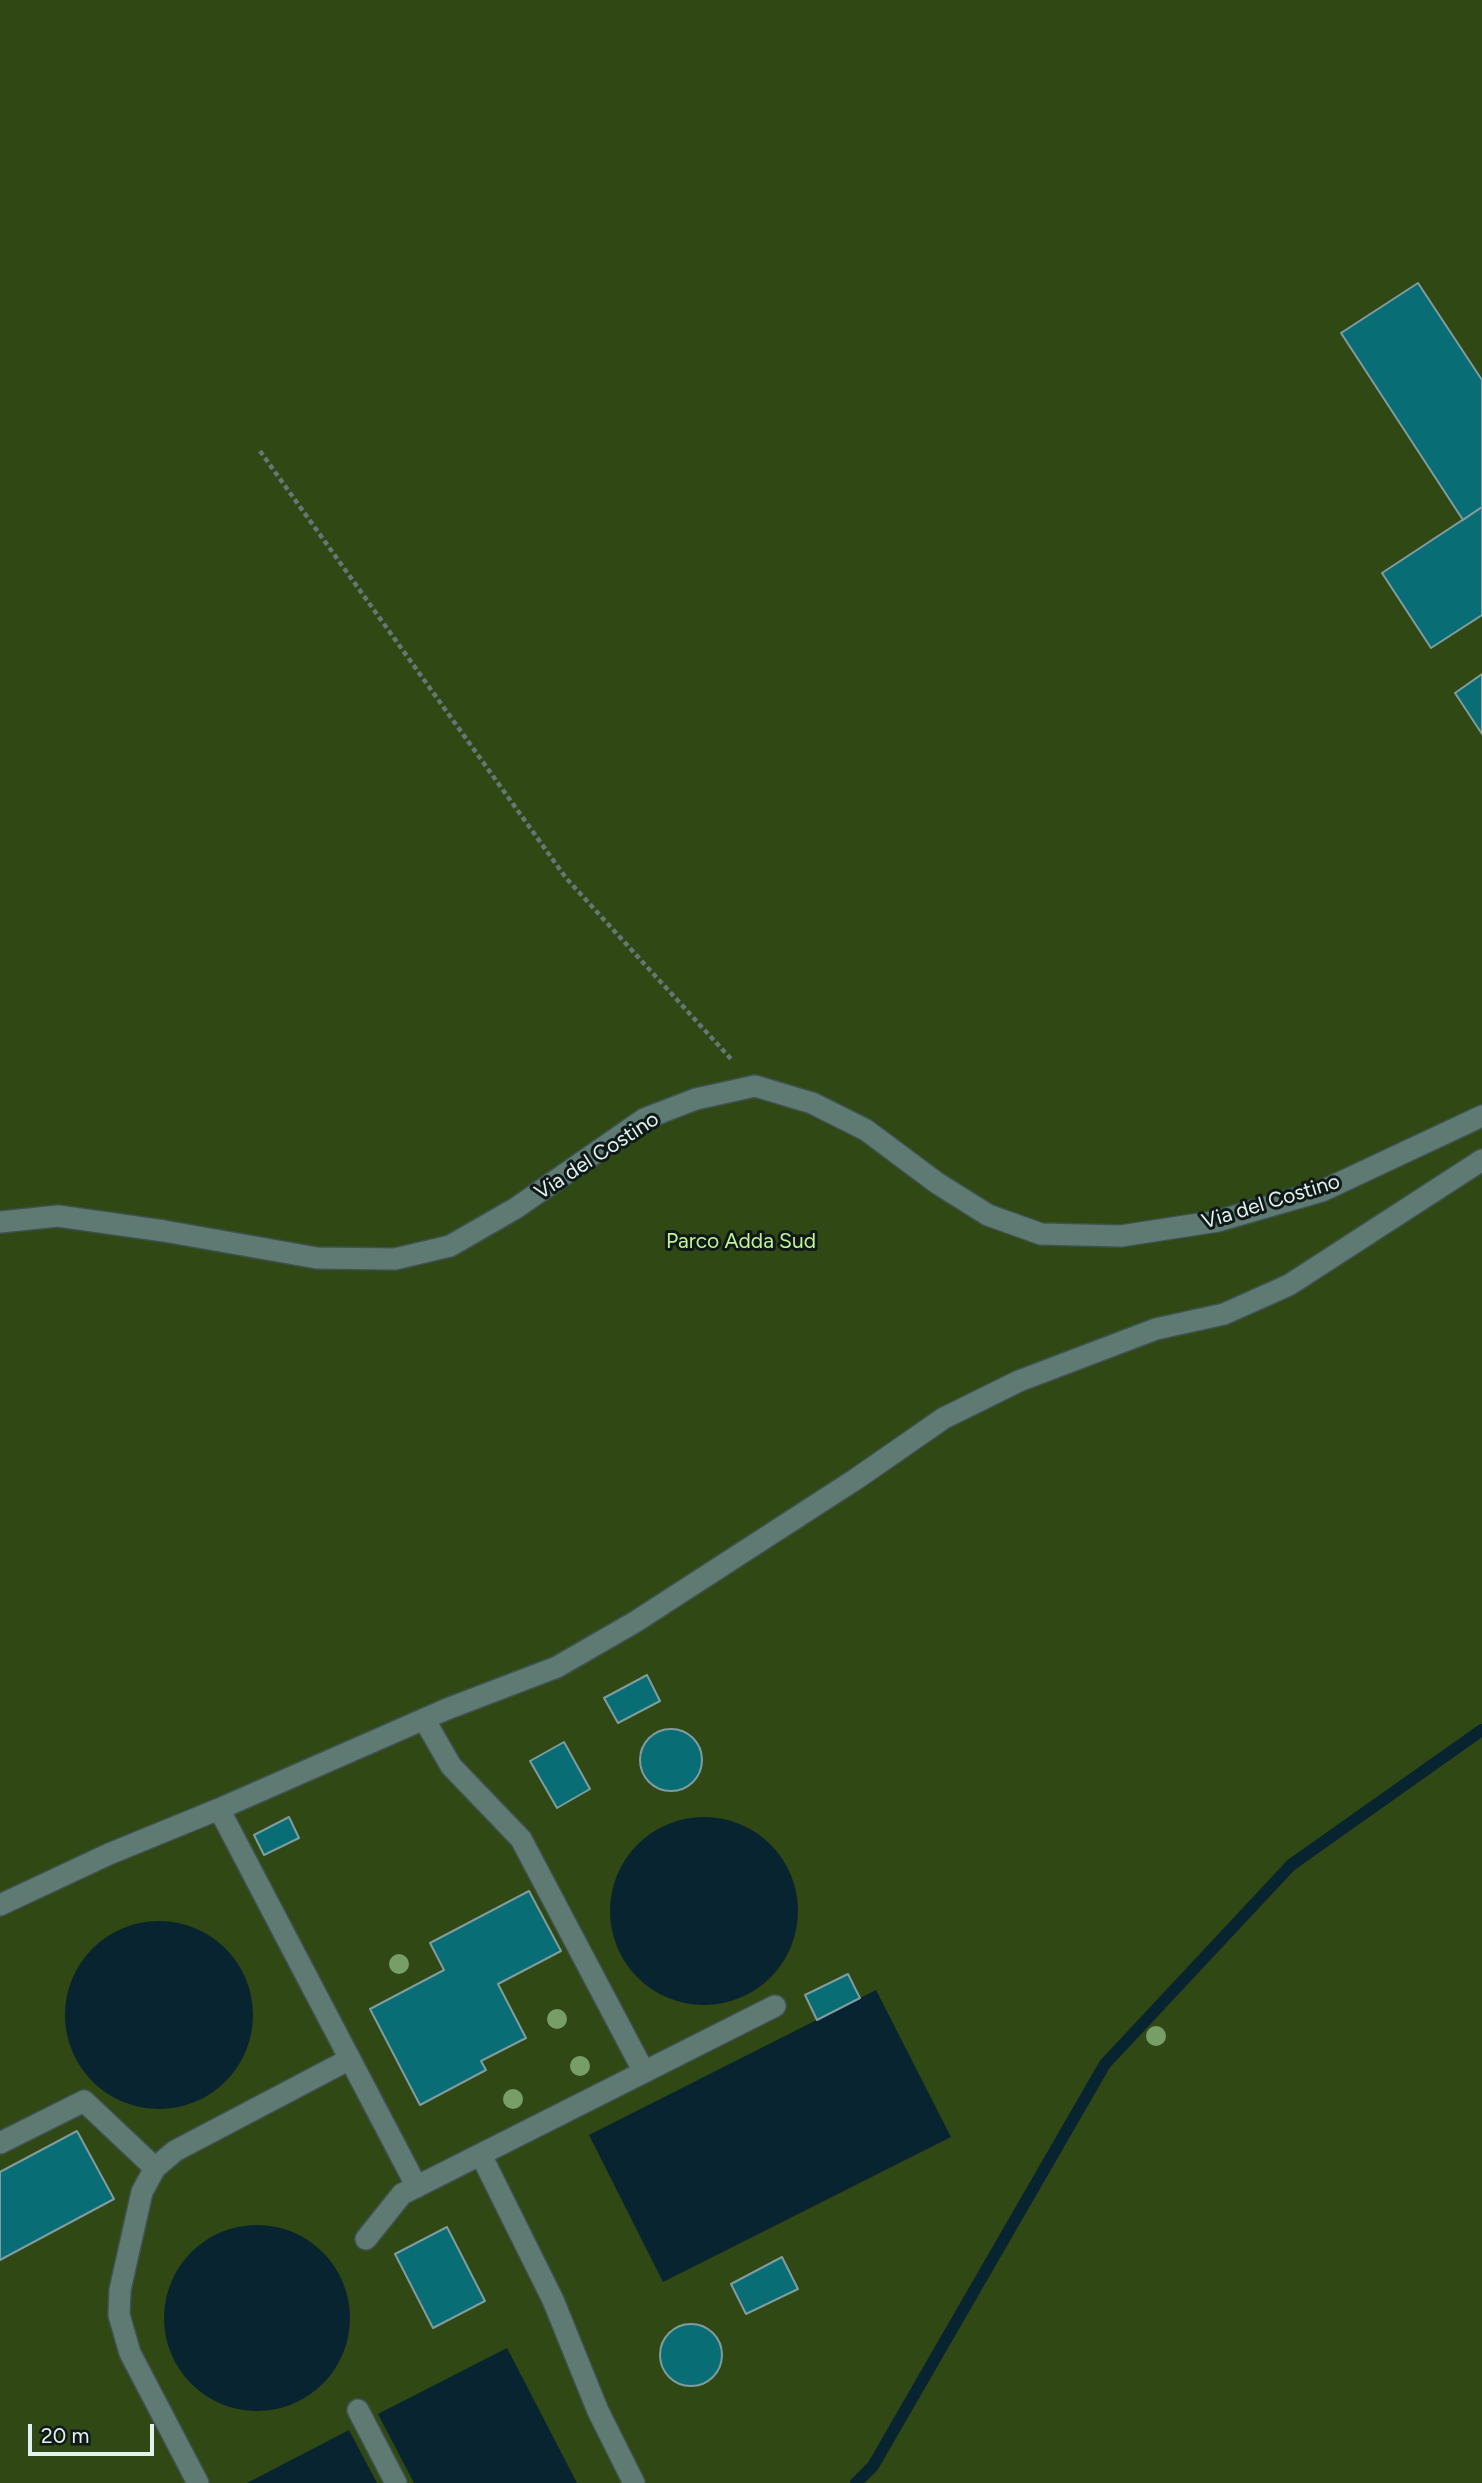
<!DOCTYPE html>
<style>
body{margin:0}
#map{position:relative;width:1482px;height:2483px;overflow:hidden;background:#1d3530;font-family:Figtree,sans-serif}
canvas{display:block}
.scale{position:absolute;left:28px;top:2424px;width:126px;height:32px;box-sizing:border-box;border:4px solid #e3f1ee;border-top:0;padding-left:9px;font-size:21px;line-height:24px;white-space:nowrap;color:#e3f1ee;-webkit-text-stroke:5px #0f1a18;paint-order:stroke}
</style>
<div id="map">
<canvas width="1482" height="2483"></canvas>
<div class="scale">20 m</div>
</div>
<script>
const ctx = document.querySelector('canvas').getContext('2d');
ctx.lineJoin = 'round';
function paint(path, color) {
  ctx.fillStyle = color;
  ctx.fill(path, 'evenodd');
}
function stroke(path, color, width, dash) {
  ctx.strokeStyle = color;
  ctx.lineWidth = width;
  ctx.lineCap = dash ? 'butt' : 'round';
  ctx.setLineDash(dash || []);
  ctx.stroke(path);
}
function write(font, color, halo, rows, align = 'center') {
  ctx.font = font + ' Figtree,sans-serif';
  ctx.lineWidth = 6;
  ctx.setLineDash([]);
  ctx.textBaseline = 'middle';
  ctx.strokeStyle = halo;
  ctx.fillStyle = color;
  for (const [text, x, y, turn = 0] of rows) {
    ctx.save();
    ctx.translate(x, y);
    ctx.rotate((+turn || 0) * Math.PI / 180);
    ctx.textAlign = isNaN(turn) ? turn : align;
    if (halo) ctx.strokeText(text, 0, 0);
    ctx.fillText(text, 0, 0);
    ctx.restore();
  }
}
const green = new Path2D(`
 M0,0H1482V2483H0Z`);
const water = new Path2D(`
 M610 1911a94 94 0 1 1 188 0a94 94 0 1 1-188 0Z
 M65 2015a94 94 0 1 1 188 0a94 94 0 1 1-188 0Z
 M876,1990L951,2137L663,2282L589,2135Z
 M164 2318a93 93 0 1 1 186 0a93 93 0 1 1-186 0Z
 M507,2348L577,2483H414L378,2414Z
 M349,2430L377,2483H247Z`);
const stream = new Path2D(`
 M856,2483L873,2466L1105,2064L1291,1865L1482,1730`);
const building = new Path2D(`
 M1418,283L1482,380V507L1463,520L1341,333Z
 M1482,507V615L1431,648L1382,573Z
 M1482,674V734L1455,693Z
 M647,1675L660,1701L618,1723L604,1698Z
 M640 1760a31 31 0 1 1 62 0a31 31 0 1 1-62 0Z
 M564,1742L590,1789L557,1808L530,1761Z
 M289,1817L299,1838L264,1855L254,1835Z
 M529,1891L561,1951L498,1984L526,2038L481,2061L486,2070L420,2105L370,2009L444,1970L430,1943Z
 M848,1974L860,1998L817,2020L805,1995Z
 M77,2131L114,2199L0,2260V2172Z
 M447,2227L485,2301L433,2328L395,2254Z
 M782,2257L798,2289L746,2314L731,2284Z
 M660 2355a31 31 0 1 1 62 0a31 31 0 1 1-62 0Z`);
const path = new Path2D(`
 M260,451L566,878L731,1059`);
const lane = new Path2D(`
 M424,1719L451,1766L521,1839L644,2072
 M219,1809L417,2187
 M0,1905L109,1854L219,1809L447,1709L557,1667L635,1622L856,1479L944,1418L1019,1381L1156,1329L1224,1314L1289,1285L1482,1160
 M0,2143L84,2101L155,2168
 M481,2155L553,2300L598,2411L634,2483
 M366,2239L402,2194L775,2006
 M358,2410L396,2483
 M198,2483L130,2353L119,2315L120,2290L142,2192L155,2168L175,2151L350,2059`);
const street = new Path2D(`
 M0,1222L58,1216L164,1231L317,1258L395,1259L450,1246L516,1208L644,1119L696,1099L755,1086L812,1103L866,1130L937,1183L988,1215L1041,1234L1121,1236L1218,1221L1322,1191L1482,1116`);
const trees = [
 [399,1964],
 [557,2019],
 [1156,2036],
 [580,2066],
 [513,2099]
];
const streetNames = [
 ["Via del Costino",597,1156,-33],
 ["Via del Costino",1271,1202,-17]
];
const parkNames = [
 ["Parco Adda Sud",741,1242]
];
paint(green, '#304814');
paint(water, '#072430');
stroke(stream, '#072430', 12);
paint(building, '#096d76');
stroke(building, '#809c9f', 2);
stroke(lane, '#3e5350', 24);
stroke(street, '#3e5350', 24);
stroke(path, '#637874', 4.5, [5, 3.5]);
stroke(lane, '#5f7973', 21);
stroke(street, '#5f7973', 21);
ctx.fillStyle = '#789e68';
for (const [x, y] of trees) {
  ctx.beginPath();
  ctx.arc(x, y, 10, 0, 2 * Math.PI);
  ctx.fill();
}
write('21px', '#e3f1ee', '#0f1a18', streetNames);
write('21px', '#c3f395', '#0f1a18', parkNames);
</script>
